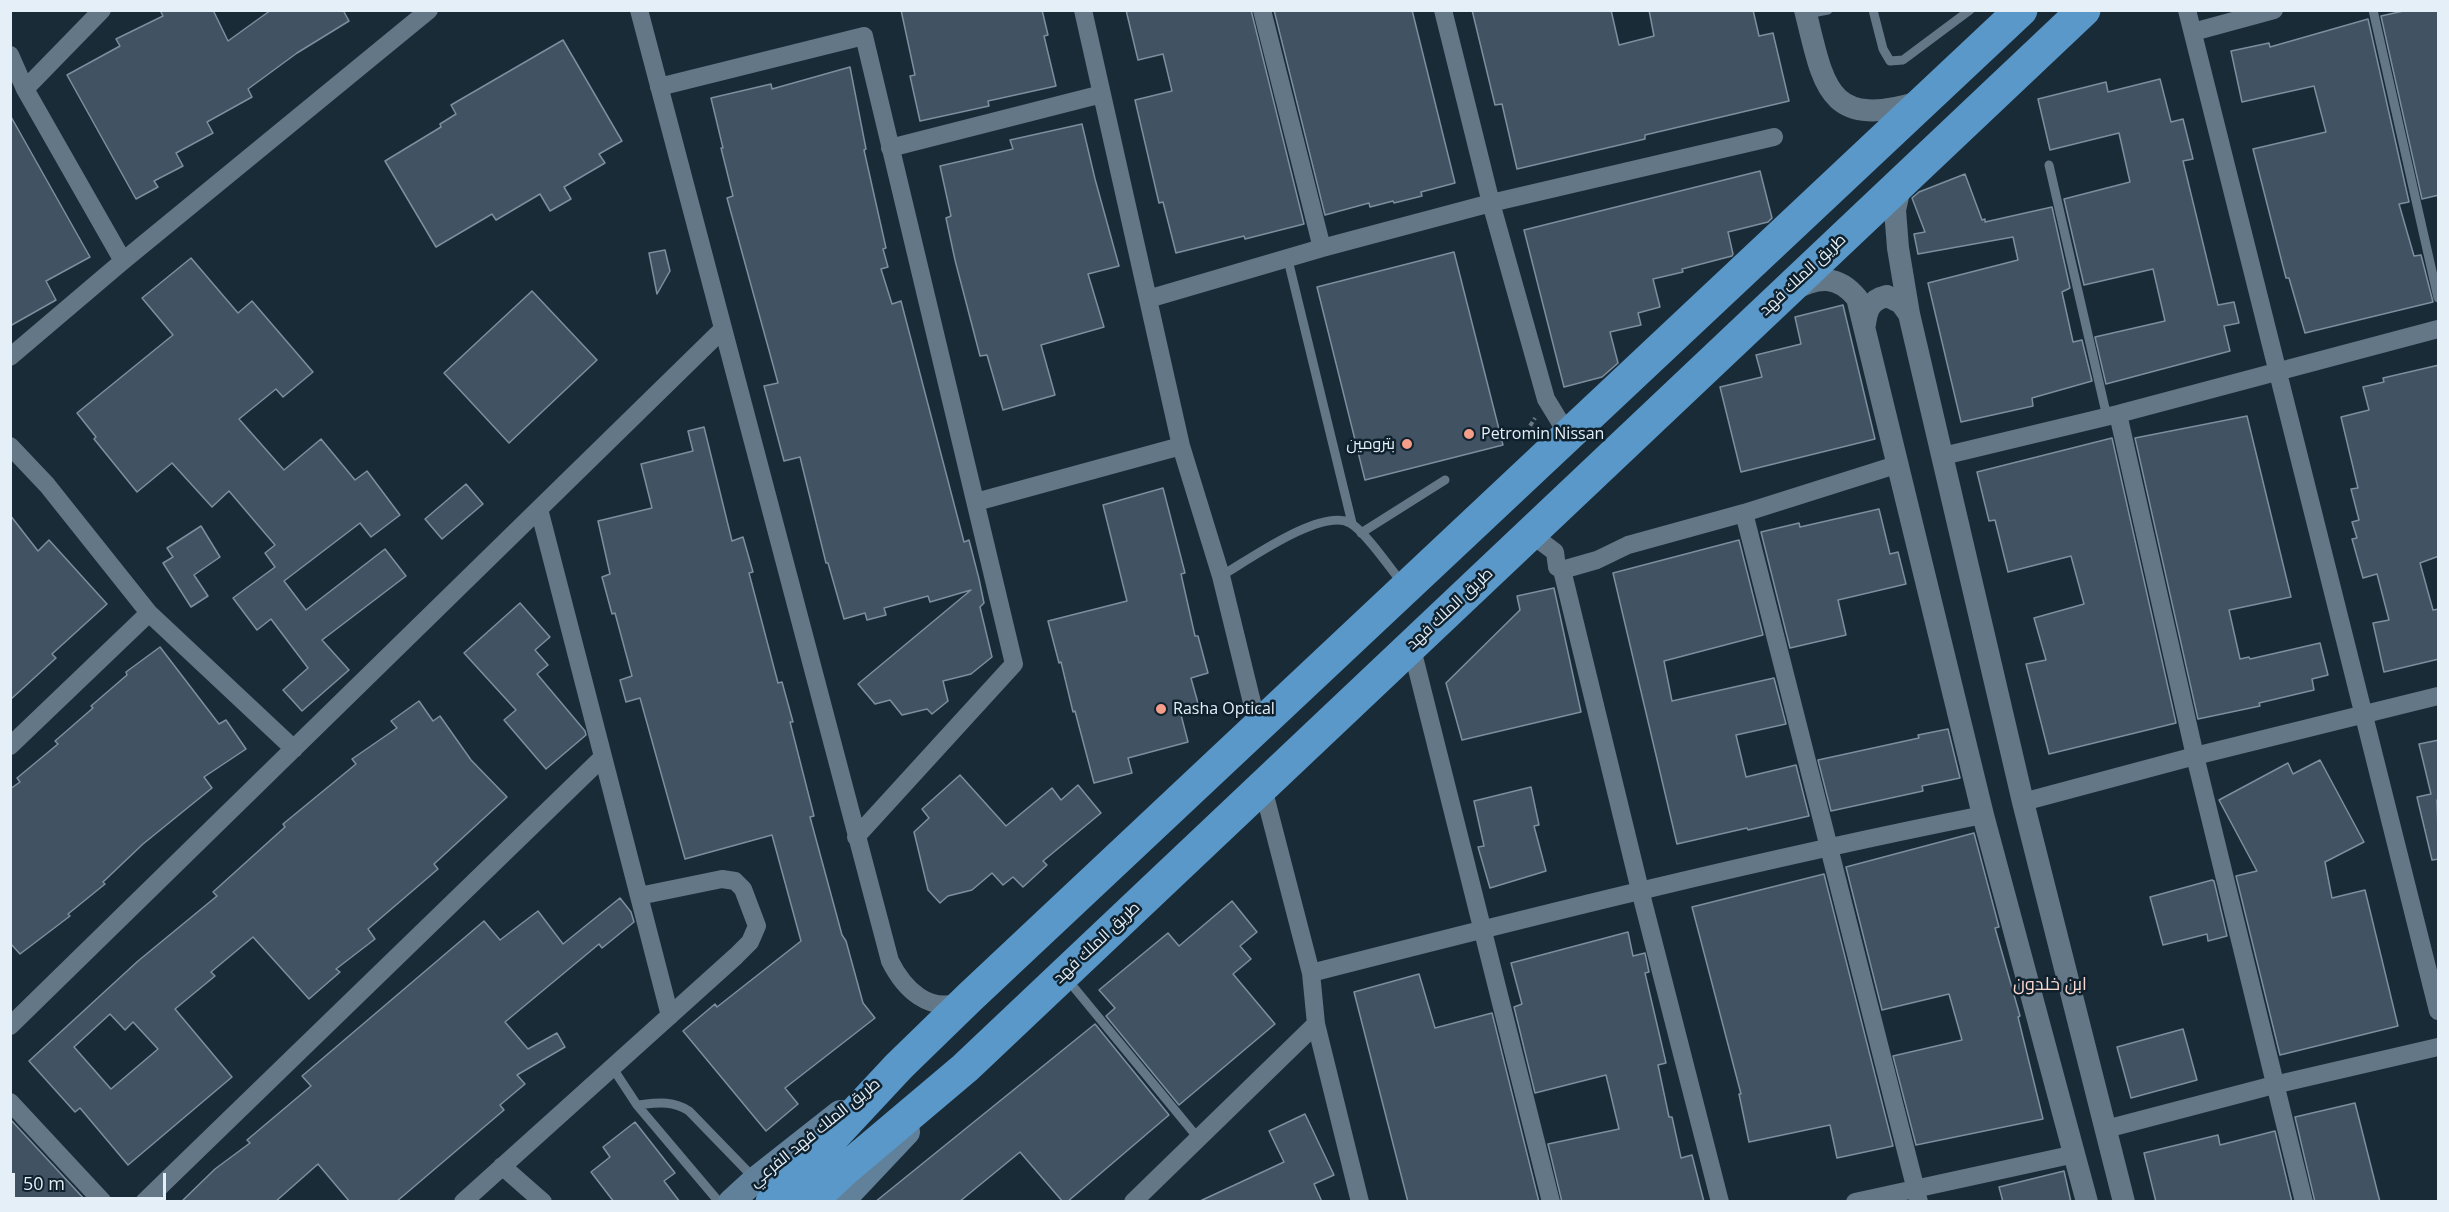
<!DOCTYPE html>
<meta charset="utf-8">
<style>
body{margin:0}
#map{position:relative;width:2449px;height:1212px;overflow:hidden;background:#1a2b38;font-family:"Open Sans",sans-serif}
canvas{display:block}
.frame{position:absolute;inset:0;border:12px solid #e4eff8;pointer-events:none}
.scale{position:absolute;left:12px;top:1173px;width:154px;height:27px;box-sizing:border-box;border:3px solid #e4eff8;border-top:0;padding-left:8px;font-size:18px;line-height:21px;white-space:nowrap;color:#e4eff8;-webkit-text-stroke:4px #10212e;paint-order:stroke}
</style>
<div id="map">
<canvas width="2449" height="1212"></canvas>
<div class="frame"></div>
<div class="scale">50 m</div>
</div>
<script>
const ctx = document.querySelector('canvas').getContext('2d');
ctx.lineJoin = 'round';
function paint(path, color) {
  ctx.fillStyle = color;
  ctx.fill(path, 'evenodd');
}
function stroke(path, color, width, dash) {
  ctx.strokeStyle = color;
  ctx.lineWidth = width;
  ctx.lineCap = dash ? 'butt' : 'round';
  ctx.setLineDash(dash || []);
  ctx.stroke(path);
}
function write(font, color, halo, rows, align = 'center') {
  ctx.font = font + ' "Open Sans",Cairo,sans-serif';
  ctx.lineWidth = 5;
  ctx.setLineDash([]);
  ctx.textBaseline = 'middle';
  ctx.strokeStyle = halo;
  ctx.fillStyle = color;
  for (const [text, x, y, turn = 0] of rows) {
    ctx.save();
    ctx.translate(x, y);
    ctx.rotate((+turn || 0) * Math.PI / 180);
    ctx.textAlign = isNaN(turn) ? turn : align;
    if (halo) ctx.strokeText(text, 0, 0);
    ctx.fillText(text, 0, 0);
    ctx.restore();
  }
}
const building = new Path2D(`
 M160,10H213L228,41L271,10H343L349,21L297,53L248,89L252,97L207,122L213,133L176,153L183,166L154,181L158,187L136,199L67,75L120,46L116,39L163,16Z
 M901,10H1042L1048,35L1044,36L1056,86L988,101L989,106L920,121L910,76L915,75Z
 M1126,10H1251L1304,224L1245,239L1244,236L1176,253L1163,202L1159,203L1135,100L1172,91L1163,54L1138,60Z
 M1274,10H1412L1455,183L1421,192L1422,196L1394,203L1393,201L1370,207L1369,203L1325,215Z
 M1472,10H1611L1619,45L1654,36L1649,10H1753L1759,36L1773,33L1789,101L1645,135V139L1517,169L1502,104L1495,105Z
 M2408,10H2439V195L2422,199L2381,16Z
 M2368,19L2409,202L2399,204L2414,256L2421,255L2433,302L2305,333L2289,278H2286L2253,149L2326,132L2314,86L2242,102L2231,51L2269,43L2270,47Z
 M563,40L622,141L599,154L605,163L564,187L571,199L550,211L540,194L496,220L492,214L436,247L385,161L441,127L440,124L456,114L451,105Z
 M850,67L866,149L864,150L886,248L883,249L888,267L881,269L892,304L901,301L964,542L969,540L979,579L984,603L980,607L992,657L971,674L943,681L948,701L932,714L927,709L902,715L890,700L875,704L858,684L971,590L930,602L928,596L884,608L886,615L867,620L865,613L844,619L828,563H826L800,457L784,461L764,386L778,383L727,198L733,196L721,148H723L711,98L771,84L772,89Z
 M2160,79L2171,122L2183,119L2193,159L2183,161L2218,305L2234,302L2239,323L2224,326L2230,351L2106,384L2095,337L2165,321L2153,269L2084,285L2064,199L2130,182L2119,133L2050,150L2038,99L2106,82L2108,92Z
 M10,115L90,257L46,281L56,300L10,326Z
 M1082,124L1095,179L1119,266L1088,274L1104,327L1041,345L1055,395L1003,410L987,355L980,356L955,260L946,218L951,216L940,166L1013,149L1010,140Z
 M1760,171L1772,218L1768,222L1728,232L1733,254L1732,256L1682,269L1683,272L1653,279L1660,307L1638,313L1641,325L1610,332L1618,363L1602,377L1564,387L1524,230Z
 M1965,174L1982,220L1985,219V222L2052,207L2070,288L2062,292L2073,342L2082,340L2092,381L2032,398L2033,406L1961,422L1928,283L2018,260L2013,237L1918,254L1914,234L1925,232L1912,198L1919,192Z
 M665,250L670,271L657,294L649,253Z
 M1454,252L1503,445L1365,480L1317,287Z
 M191,258L238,313L252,301L313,372L283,397L276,389L239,419L284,470L321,439L355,480L367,471L400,515L371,537L360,523L284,581L306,610L385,549L406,576L322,640L349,670L302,711L283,690L308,668L271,619L257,630L233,598L275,567L265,553L275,545L229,491L212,507L172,463L137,492L94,439L96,437L77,413L173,335L142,298Z
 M532,291L597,360L509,443L444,373Z
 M1843,305L1875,439L1741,472L1720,387L1762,377L1756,355L1801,344L1795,317Z
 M2439,365V556L2420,563L2433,610L2439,609V659L2384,672L2373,623L2389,620L2377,574L2363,578L2352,539L2357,538L2352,522L2359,520L2351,489L2358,488L2341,417L2369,410L2363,387L2384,382L2383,378Z
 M2247,416L2291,597L2229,610L2240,659L2249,657L2250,659L2320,643L2328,675L2312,679L2314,690L2259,703L2260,706L2198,719L2135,438Z
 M704,427L732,541L743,537L753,572L749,573L778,683L782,682L793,722H790L814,816L810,817L842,935L846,941L863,1003L875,1018L785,1088L798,1104L766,1131L683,1031L715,1004L717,1007L801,941L772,835L685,859L640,698L626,702L620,680L632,676L615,613L612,614L602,577L610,574L598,521L652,508L641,464L693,451L688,431Z
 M2112,438L2176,723L2049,754L2026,664L2046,660L2034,618L2084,604L2071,556L2008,572L1995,520L1989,521L1977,472Z
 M466,484L483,504L442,539L425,519Z
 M1163,488L1185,573L1181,574L1195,636H1198L1208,673L1191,678L1199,707L1180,711L1188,742L1128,758L1132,773L1094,783L1075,711L1073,712L1061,662L1059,663L1048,621L1127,601L1103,505Z
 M1879,509L1890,554L1898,552L1906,584L1838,600L1846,635L1790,648L1761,532L1799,523L1800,527Z
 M10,515L38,551L49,540L107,604L52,654L56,658L10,700Z
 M201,526L220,557L194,575L208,596L191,607L163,563L173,557L167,548Z
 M1739,540L1763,635L1664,661L1672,701L1774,678L1786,724L1736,735L1746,777L1796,765L1809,816L1748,830L1747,828L1677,844L1613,573Z
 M1554,588L1581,712L1462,740L1446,683L1520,610L1517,596Z
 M520,603L550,637L535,650L548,665L537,674L585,731L586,735L546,769L504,720L516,710L464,653Z
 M160,647L219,724L226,720L246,749L204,777L212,788L143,844L103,882L105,884L68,914L70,916L20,954L10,943V789L20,782L17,778L58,744L55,741L93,708L91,706L127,675L126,672Z
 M419,701L433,721L440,716L471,760L507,797L434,864L438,869L368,929L375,939L336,969L340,972L309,999L253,937L211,972L215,976L175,1009L232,1077L128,1165L80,1108L75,1112L29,1061L138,961L217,896L213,892L285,827L283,824L356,764L352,759L397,728L391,721ZM110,1014L125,1030L133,1022L158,1049L111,1089L74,1047Z
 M1948,729L1960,778L1922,786L1923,791L1831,811L1818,760L1919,738L1918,735Z
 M2439,740V800H2437L2439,859L2432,860L2417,797L2431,794L2419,744Z
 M2320,760L2364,842L2325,862L2332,898L2365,890L2398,1026L2280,1055L2236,876L2257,871L2219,800L2288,763L2293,774Z
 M960,775L1006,826L1052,788L1061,800L1078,785L1101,813L1043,861L1047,865L1023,887L1013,877L1003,885L992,873L972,890L948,896L940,903L928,890L914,832L929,818L922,809Z
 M1531,787L1539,825L1534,826L1546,871L1490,888L1478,847L1484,846L1474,801Z
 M1974,833L1999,927L1995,928L2020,1016L2018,1017L2043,1119L1916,1145L1893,1056L1962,1040L1949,994L1882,1010L1846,867Z
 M1824,874L1893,1146L1837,1158L1830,1125L1749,1142L1739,1094H1741L1692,907Z
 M2212,880L2214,881L2227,936L2208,941L2207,934L2163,945L2150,897Z
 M620,898L631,912L634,922L602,948L599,944L505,1022L528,1049L557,1033L565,1047L517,1075L525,1084L500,1105L504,1110L396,1202H350L318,1164L275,1202H181L215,1169L250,1143L247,1140L311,1086L302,1076L484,921L500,940L538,911L563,944Z
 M1232,901L1257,932L1240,946L1251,959L1233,974L1275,1024L1179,1105L1106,1016L1115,1008L1099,990L1168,933L1179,946Z
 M1628,932L1633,956L1645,953L1649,972L1645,973L1666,1063L1658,1065L1669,1117H1672L1681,1158L1692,1155L1704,1202H1562L1548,1144L1619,1129L1606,1075L1535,1093L1514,1007L1522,1004L1511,963Z
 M1419,974L1435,1028L1492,1013L1539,1202H1408L1354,992Z
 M1095,1024L1169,1115L1067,1202H1063L1020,1152L959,1202H875Z
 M2183,1029L2197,1080L2131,1098L2117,1047Z
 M2355,1103L2380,1202H2315L2295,1117Z
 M1305,1114L1334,1175L1314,1184L1322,1202H1198L1284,1162L1269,1131Z
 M10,1119L87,1202H10Z
 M635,1122L675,1173L664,1181L680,1202H614L591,1172L610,1157L603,1147Z
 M2275,1131L2292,1202H2156L2144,1153L2218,1135L2220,1145Z
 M2064,1171L2071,1202H2003L1999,1187Z`);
const path = new Path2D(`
 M1534,432L1530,426L1535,418`);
const service = new Path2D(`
 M1873,10L1883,49L1890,61L1903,60L1970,10
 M2373,10L2438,298
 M1807,14L1828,10
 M2049,165L2107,417
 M1288,260L1352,523
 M1361,533L1445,480
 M1221,576C1247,561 1322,507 1350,523C1365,531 1390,568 1402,583
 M1067,979L1198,1138
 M612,1067L637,1105L719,1202
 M637,1105C657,1103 672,1100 689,1111L754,1178`);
const minor = new Path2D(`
 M639,10L890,961C904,989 929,1014 962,1001
 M1083,10L1181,446L1221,576L1258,727
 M1262,10L1322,248
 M1443,10L1491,203L1546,399L1568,435
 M2187,10L2438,1011
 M2193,32L2274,10
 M10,55L25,89L123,261
 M659,87L864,36L1014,664L856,837
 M25,89L102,10
 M890,148L1102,94
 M1148,299L1322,248L1491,203L1774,137
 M10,357L123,261L429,10
 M2118,414L2195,756L2304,1202
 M10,446L47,485L149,613L294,749
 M1943,456L2118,414L2438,329
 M976,502L1181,446
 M539,509L670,1016
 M1744,513L1919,1202
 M1531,534L1555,552L1557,567L1562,570L1640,890L1720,1202
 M1562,570L1597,560L1628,545L1744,513L1899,464
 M1411,645L1551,1202
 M10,746L149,613
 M1263,788L1311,973L1316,1024L1360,1202
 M2023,802L2195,756L2438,696
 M1311,973C1534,916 1757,860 1983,815
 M10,1026L723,329
 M10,1102L103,1202
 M2106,1129L2274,1085L2438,1047
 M502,1166L543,1202
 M144,1202L603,757
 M463,1202L736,956L750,942L757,926L743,889L735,881L722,879L639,896
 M1133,1202L1316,1024
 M1855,1202L2075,1154`);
const tertiary = new Path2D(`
 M1805,10C1824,85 1826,130 1919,102
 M1901,183L1895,210L1898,248L1909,314L2023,802L2124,1202
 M1793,290C1818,276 1838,275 1857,298L1983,815L2087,1202
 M1865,324C1867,308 1871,300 1887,296L1901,303L1909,314`);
const secondary = new Path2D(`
 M731,1202L755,1180L840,1113
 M841,1202L907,1132`);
const motorway = new Path2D(`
 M772,1202L899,1066L970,997L2021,10
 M810,1202L843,1171L965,1068L2084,10`);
const markers = [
 [1469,434,6,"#f49e8a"],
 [1407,444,6,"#f49e8a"],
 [1161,709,6,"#f49e8a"]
];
const streetNames = [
 ["طريق الملك فهد",1803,275,-43],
 ["طريق الملك فهد",1450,609,-43],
 ["طريق الملك فهد",1097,943,-43],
 ["طريق الملك فهد الفرعي",815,1133,-39]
];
const poiNames = [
 ["Petromin Nissan",1481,434],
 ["بترومين",1395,444,"right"],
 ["Rasha Optical",1173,709]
];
const neighbourhoodNames = [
 ["ابن خلدون",2050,985]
];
paint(building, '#415362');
stroke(building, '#7c8f9f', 1.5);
stroke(path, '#6c7b86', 4, [4.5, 3]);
stroke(service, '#647786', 9);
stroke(minor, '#647786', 18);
stroke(tertiary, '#647786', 22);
stroke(secondary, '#61819a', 26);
stroke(motorway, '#5998c8', 33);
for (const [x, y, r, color] of markers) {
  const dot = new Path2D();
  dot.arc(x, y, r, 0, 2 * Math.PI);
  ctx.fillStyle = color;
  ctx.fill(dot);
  stroke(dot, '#10212e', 2);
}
write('16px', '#e4eff8', '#10212e', streetNames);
write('16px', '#e4eff8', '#10212e', poiNames, 'left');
write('18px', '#fad7cf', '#10212e', neighbourhoodNames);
</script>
